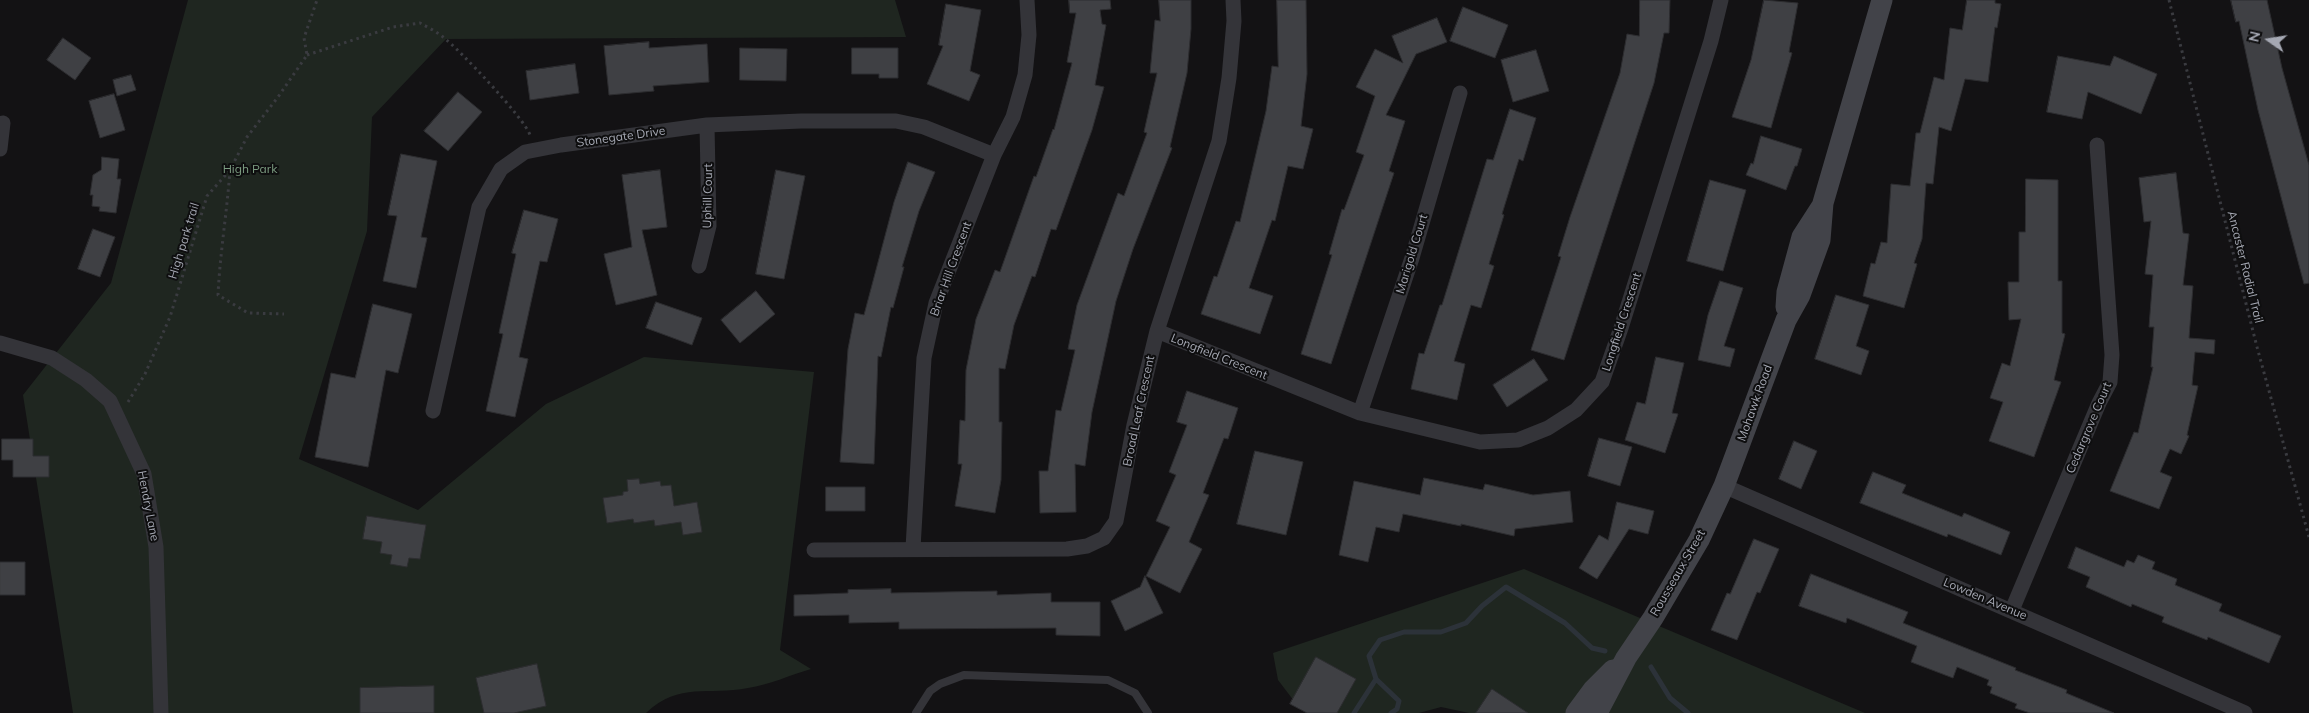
<!DOCTYPE html>
<style>
body{margin:0}
#map{position:relative;width:2309px;height:713px;overflow:hidden;background:#131214;font-family:Mulish,sans-serif}
canvas{display:block}
.north{position:absolute;left:2244px;top:15px;width:50px;height:50px;-webkit-text-stroke:4px #0e0e0f;paint-order:stroke;rotate:283deg;font-size:14px;font-weight:700;line-height:20px;text-align:center;color:#a5a8b3}
.north::after{content:'';display:block;margin:auto;width:18px;height:22px;background:#a5a8b3;clip-path:polygon(50% 0,100% 100%,50% 72%,0 100%)}
</style>
<div id="map">
<canvas width="2309" height="713"></canvas>
<div class="north">N</div>
</div>
<script>
const ctx = document.querySelector('canvas').getContext('2d');
ctx.lineJoin = 'round';
function paint(path, color) {
  ctx.fillStyle = color;
  ctx.fill(path, 'evenodd');
}
function stroke(path, color, width, dash) {
  ctx.strokeStyle = color;
  ctx.lineWidth = width;
  ctx.lineCap = dash ? 'butt' : 'round';
  ctx.setLineDash(dash || []);
  ctx.stroke(path);
}
function write(font, color, halo, rows, align = 'center') {
  ctx.font = font + ' Mulish,sans-serif';
  ctx.lineWidth = 4;
  ctx.setLineDash([]);
  ctx.textBaseline = 'middle';
  ctx.strokeStyle = halo;
  ctx.fillStyle = color;
  for (const [text, x, y, turn = 0] of rows) {
    ctx.save();
    ctx.translate(x, y);
    ctx.rotate((+turn || 0) * Math.PI / 180);
    ctx.textAlign = isNaN(turn) ? turn : align;
    if (halo) ctx.strokeText(text, 0, 0);
    ctx.fillText(text, 0, 0);
    ctx.restore();
  }
}
const green = new Path2D(`
 M188,0H895L906,37L446,39L372,117L367,231L299,459L418,510L546,404L644,357L814,372L780,650L811,669C790,675 769,685 748,688C708,696 680,681 646,713H73L23,395L111,283Z
 M1524,569L1865,713H1469L1441,707L1419,713H1330L1294,701L1278,680L1273,653Z`);
const stream = new Path2D(`
 M1651,667L1670,698L1688,713
 M1376,679L1399,701L1397,709L1391,713
 M1354,713L1376,679L1369,656L1380,640L1404,632H1441L1466,623L1482,606L1506,587L1565,623L1592,648L1605,651`);
const building = new Path2D(`
 M1069,0H1110L1111,9L1100,10L1102,24L1106,25L1095,85L1104,87L1092,130L1056,230L1051,229L1035,277L1032,276L1014,325L1005,369L999,368V422H1002L1001,480L995,513L955,506L962,464H958L960,420L965,421L966,370L976,319L995,270L1000,272L1034,176L1036,177L1053,129L1054,130L1072,63L1067,62L1076,13H1070Z
 M1159,0H1191V29L1187,73L1170,147L1172,148L1133,249L1116,301L1092,412L1085,466L1075,464L1076,512L1040,513L1039,471H1048L1056,410L1061,411L1075,350L1068,349L1077,305L1118,193L1124,196L1147,133L1144,132L1157,73H1150L1155,20L1160,21Z
 M1277,0H1306L1307,74L1301,126L1313,129L1303,169L1288,166L1275,221L1272,220L1249,288L1273,296L1260,334L1201,314L1214,276L1217,277L1236,221L1240,222L1266,111L1272,66L1278,67Z
 M1640,0H1670L1669,33H1664L1654,83L1564,360L1531,350L1561,257L1558,256L1570,217L1620,73L1627,34L1639,36Z
 M1764,0L1798,3L1789,52L1792,53L1771,128L1732,117L1751,60Z
 M1967,0H1995V3L2001,4L1997,28L1995,27L1988,82L1965,79L1951,131L1939,127L1933,184L1926,183L1922,239L1914,263L1917,264L1904,308L1863,296L1871,263L1875,264L1881,242L1887,243L1891,184L1910,186L1916,133H1920L1934,77L1944,80L1950,28L1962,30Z
 M2231,0H2267L2282,68L2309,165V283L2304,284L2258,110L2239,21L2236,22Z
 M946,4L981,10L970,71L980,75L969,101L927,84L943,46L939,45Z
 M1463,7L1508,25L1495,58L1450,41Z
 M1437,18L1447,42L1416,54L1386,115L1405,121L1389,171L1394,173L1331,364L1301,354L1332,255L1329,254L1342,209L1344,210L1364,155L1356,152L1375,96L1356,87L1375,49L1403,63L1392,36Z
 M63,38L91,58L75,80L47,60Z
 M649,42V48L707,44L709,82L653,86L654,91L609,95L604,46Z
 M740,48L787,49L786,81L740,80Z
 M852,48H898V78H879V74H852Z
 M1536,50L1549,91L1513,102L1501,60Z
 M2058,56L2110,66L2114,56L2157,74L2141,114L2088,92L2082,119L2047,112Z
 M575,64L579,93L530,100L526,71Z
 M131,75L136,90L117,96L113,80Z
 M458,92L482,112L448,151L424,131Z
 M114,94L125,130L100,138L89,101Z
 M1510,109L1536,118L1523,161L1519,159L1502,214L1504,215L1489,264L1494,266L1481,308L1471,305L1454,361L1465,364L1457,400L1411,389L1419,353L1424,354L1440,305H1442L1487,159L1493,160Z
 M1761,136L1802,149L1797,166H1795L1786,190L1746,175L1751,163L1753,164Z
 M401,154L437,161L421,237L427,238L416,288L383,281L397,216L388,215Z
 M102,157L119,159L117,179H121L116,213L99,211L100,207L92,206L93,195H90L93,175L101,170Z
 M908,162L935,172L919,211L902,267H904L893,308L891,307L881,357L878,356L874,464L840,462L848,349L855,313L864,315L894,202Z
 M660,170L667,227L642,230L657,295L616,305L604,254L632,247L622,175Z
 M776,170L805,176L784,279L756,274Z
 M2176,173L2183,233L2189,234L2183,285L2193,286L2189,338L2215,340L2214,354L2195,352L2192,385L2198,386L2187,435L2189,436L2181,454L2170,449L2160,472L2172,477L2159,509L2110,491L2134,432L2138,433L2153,367H2151L2154,327H2149L2153,275L2145,274L2151,221L2144,222L2139,178Z
 M2026,179L2058,180V281H2062V333L2065,334L2054,380L2061,382L2034,457L1989,441L2003,402L1990,398L2002,363L2010,366L2021,319L2009,320L2008,282H2019V232H2025Z
 M1710,180L1746,190L1723,271L1687,261Z
 M524,210L558,219L547,262L540,261L519,357L528,359L515,417L486,411L503,334L499,333L516,254L512,253Z
 M93,229L115,237L100,277L78,269Z
 M1720,281L1743,288L1724,346L1735,349L1730,367L1698,360L1708,315Z
 M756,291L775,314L740,343L721,320Z
 M1836,295L1869,305L1856,346L1869,351L1861,375L1815,359Z
 M656,302L702,318L692,345L646,328Z
 M373,304L412,314L398,373L386,370L368,467L315,457L331,373L355,378Z
 M1656,357L1684,363L1672,413L1678,414L1665,453L1625,440L1637,402L1645,404Z
 M1534,359L1548,380L1507,407L1493,385Z
 M1187,391L1238,408L1228,439L1224,438L1203,493L1209,495L1189,542L1202,549L1180,593L1146,576L1170,527L1156,521L1176,475L1169,472L1187,425L1177,422Z
 M1599,438L1632,447L1620,486L1588,476Z
 M2,439H33V456H49V477H13V460H2Z
 M1794,441L1817,451L1801,489L1779,479Z
 M1255,451L1303,462L1286,535L1237,524Z
 M1873,472L1906,485L1902,493L1962,517L1964,513L2010,532L2001,555L1948,534L1947,537L1860,503Z
 M1424,478L1483,490L1485,484L1533,495L1570,491L1573,522L1515,529L1514,536L1461,524V526L1403,514L1399,532L1376,527L1368,562L1339,555L1354,481L1420,495Z
 M639,479L640,484L660,481L661,486L671,485L674,506L697,502L702,532L683,535L681,522L655,526L654,520L634,523L633,519L607,523L603,498L623,495V492L628,491L627,480Z
 M826,487H865V511H826Z
 M1617,502L1654,511L1648,534L1629,529L1597,579L1579,568L1599,535L1608,540Z
 M367,516L426,525L420,559L409,558L407,567L390,564L392,555L380,553L382,542L363,539Z
 M1754,539L1779,549L1760,593L1757,592L1737,640L1711,630L1727,593L1730,594Z
 M2076,547L2124,567L2127,560L2134,563L2138,555L2155,562L2152,569L2177,579L2175,585L2222,604L2219,611L2281,636L2269,663L2208,637L2207,640L2162,622L2164,617L2132,604L2131,607L2086,587L2090,577L2068,568Z
 M0,562H25V595H0Z
 M1811,574L1908,612L1903,623L2016,668L2015,670L2067,690L2066,693L2114,713H2030L2015,708L2017,704L1990,693L1992,687L1987,685L1989,680L1957,667L1953,678L1911,662L1917,646L1847,618L1846,623L1799,606Z
 M1145,576L1163,613L1125,631L1111,601L1140,587Z
 M891,589V593L997,591V595L1051,593V602H1100V636L1056,635V628L899,629V622L849,623V615L794,616V595L848,593V590Z
 M1316,657L1356,679L1337,713H1307L1290,704Z
 M537,664L546,706L514,713H484L476,678Z
 M434,686V713H360V688Z
 M1492,689L1528,713H1476Z`);
const path = new Path2D(`
 M2169,0L2257,347L2309,537
 M307,55L393,27L420,23C427,27 436,31 443,37C459,49 525,119 530,135
 M230,170C227,212 220,253 218,295L248,313L284,314
 M128,402L145,374L170,317L207,196L230,170L247,137L278,97L307,55L304,38L317,0`);
const service = new Path2D(`
 M916,713L930,691L940,684L964,675L1108,680L1135,693L1148,713`);
const minor = new Path2D(`
 M0,149L3,123
 M699,266L709,226L707,125
 M1157,331L1360,413L1480,442L1518,440L1548,428L1576,410L1602,382L1621,328L1711,41L1721,0
 M0,343L52,358L86,380L110,401L144,474L156,547L161,713
 M433,411L479,207L501,169L525,152L561,145L707,125L801,121H896L924,127L994,155
 M1360,413L1412,258L1460,93
 M1724,486L2245,713
 M913,548L924,358L936,303L994,155L1013,117L1025,75L1029,35L1027,0
 M814,550L1067,549L1087,546L1104,538L1116,521L1134,425L1157,331L1219,141L1229,78L1234,21L1233,0
 M2012,610L2099,403L2110,382L2112,355L2097,145`);
const secondary = new Path2D(`
 M1786,307L1787,292L1802,237L1822,206
 M1576,713L1593,690L1613,670
 M1597,713L1626,658L1653,618L1699,540L1724,486L1786,320L1800,295L1820,240L1823,203L1882,0`);
const streetNames = [
 ["Stonegate Drive",621,137,-8],
 ["Uphill Court",708,196,-89],
 ["High park trail",184,241,-73],
 ["Marigold Court",1412,254,-73],
 ["Ancaster Radial Trail",2245,267,76],
 ["Briar Hill Crescent",951,269,-70],
 ["Longfield Crescent",1622,322,-72],
 ["Longfield Crescent",1219,357,22],
 ["Mohawk Road",1755,403,-70],
 ["Broad Leaf Crescent",1139,411,-78],
 ["Cedargrove Court",2089,428,-67],
 ["Hendry Lane",148,506,79],
 ["Rousseaux Street",1678,573,-60],
 ["Lowden Avenue",1985,599,23]
];
const parkNames = [
 ["High Park",250,169]
];
paint(green, '#1f2620');
stroke(stream, '#2c3239', 5);
paint(building, '#3f4044');
stroke(building, '#2d2d30', 1);
stroke(path, '#3a3b40', 3, [2.5, 4]);
stroke(service, '#343439', 8);
stroke(minor, '#343439', 15);
stroke(secondary, '#424349', 21);
write('12px', '#a5a8b3', '#0e0e0f', streetNames);
write('12px', '#7d9d82', '#0e0e0f', parkNames);
</script>
